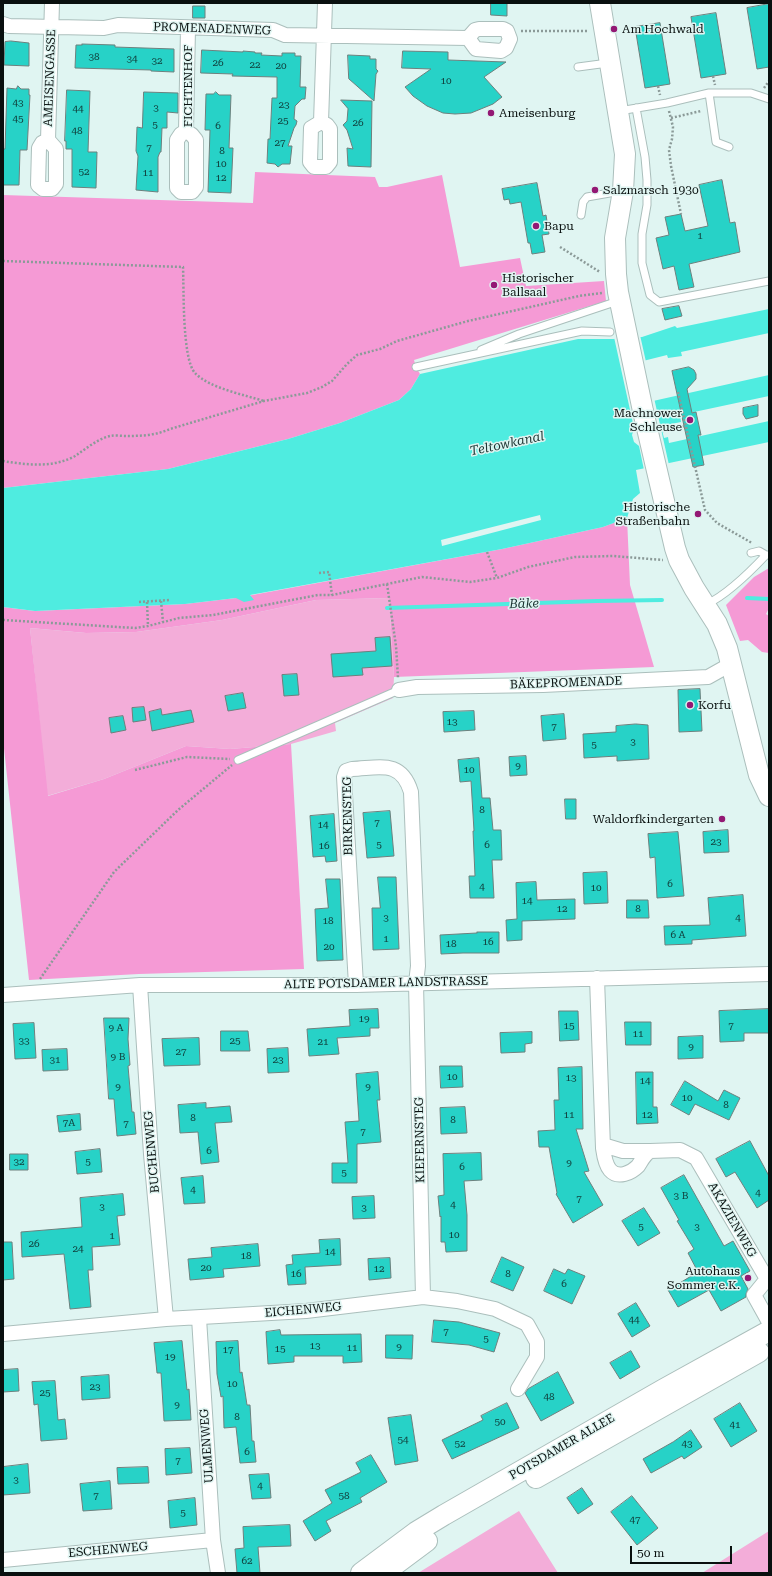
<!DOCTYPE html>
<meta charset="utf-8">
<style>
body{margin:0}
#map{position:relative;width:772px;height:1576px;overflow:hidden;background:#e0f5f2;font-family:"Roboto Serif",serif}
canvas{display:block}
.frame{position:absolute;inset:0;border:4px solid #09100f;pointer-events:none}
.scale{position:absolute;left:630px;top:1546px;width:102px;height:18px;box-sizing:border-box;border:2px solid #09100f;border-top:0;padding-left:5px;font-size:12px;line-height:14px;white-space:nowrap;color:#09100f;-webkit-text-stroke:3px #e0f5f2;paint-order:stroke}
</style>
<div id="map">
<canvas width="772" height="1576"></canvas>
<div class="frame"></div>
<div class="scale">50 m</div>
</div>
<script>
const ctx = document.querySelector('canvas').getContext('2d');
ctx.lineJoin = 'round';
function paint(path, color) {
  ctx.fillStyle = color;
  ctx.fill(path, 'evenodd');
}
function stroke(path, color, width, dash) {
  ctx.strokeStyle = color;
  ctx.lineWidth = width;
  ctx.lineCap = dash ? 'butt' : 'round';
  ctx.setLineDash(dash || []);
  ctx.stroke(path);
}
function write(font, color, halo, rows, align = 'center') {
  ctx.font = font + ' "Roboto Serif",serif';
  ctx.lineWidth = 3;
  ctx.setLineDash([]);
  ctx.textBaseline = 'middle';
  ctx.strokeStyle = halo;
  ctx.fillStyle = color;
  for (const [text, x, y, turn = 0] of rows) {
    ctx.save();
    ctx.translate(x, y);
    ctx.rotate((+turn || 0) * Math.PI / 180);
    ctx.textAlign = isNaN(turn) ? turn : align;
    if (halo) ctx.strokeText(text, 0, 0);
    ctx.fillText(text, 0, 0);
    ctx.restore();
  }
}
const green = new Path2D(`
 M389,598L394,677L393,698L335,723L336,731L291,744L230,749L186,746L104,779L47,796L30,628L86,633L136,632L222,620L316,600Z
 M519,1511L558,1573H418Z
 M769,1531V1573H702Z`);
const forest = new Path2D(`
 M255,172L375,177L379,187H387L442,175L460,267L520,258L526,286L604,281L606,301L414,360L416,367L420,374L411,389L399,400L340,423L288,439L168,469L3,488V195L253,203Z
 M627,518L630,585L654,667L394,677L389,598L316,600L222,620L136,632L86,633L30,628L48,796L104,779L186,746L230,749L291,744L304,969L139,974L29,980L3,739V607L35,611L185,604L236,598L502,549L603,527Z
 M769,568V608L766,614L769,616V653L762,652L748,640L740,641L726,605L754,577Z`);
const water = new Path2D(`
 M769,309V333L681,352L682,356L668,358L667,355L643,361L653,401L769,375V396L680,415L681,422L661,426L664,438L668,437L669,443L769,421V442L636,470L640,493L633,499L627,518L603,527L502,549L250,595L254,600L244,602L236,598L185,604L35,611L3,607V488L168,469L288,439L340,423L399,400L411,389L420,374L578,339H613L642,337L675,326L677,328Z`);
const pier = new Path2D(`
 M640,335L669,465L644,470L639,446L634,442L632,435L634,428L614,337Z
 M540,515L541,520L442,546L441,540Z`);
const stream = new Path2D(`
 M747,598L769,599
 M387,608L597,601L662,600`);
const building = new Path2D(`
 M491,3H507V16L491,15Z
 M769,4V67L757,69L747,8Z
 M193,6H205V18H193Z
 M716,13L726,74L701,78L691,17Z
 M660,23L670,84L645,88L635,27Z
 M11,41L29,43V66L4,65L5,42Z
 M82,44L115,45V47L174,49V72L151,71V70L75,68L76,45H82Z
 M202,50L243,52V51L255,52V53H262L261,55L282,56V53H295V56H301L300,87H306L305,99H302L295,106L294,119L297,121L296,125L294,128L288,146H292L290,164H282L278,167L275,164L267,163L268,139H270L272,98H277V77L232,76L233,74L201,73Z
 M403,51L448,52V60L506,62L484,77L502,97L493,104L471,113L455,114L443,113L427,106L413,96L405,87L431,69L402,68Z
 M348,55L370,56V59H376V69L378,71L376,74L374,101L349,79Z
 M18,86L21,89H29V95H30L27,150H20L19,185H3V149H5L7,88L16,89Z
 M67,90L90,91L88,152H97L96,188L72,187V149H66V141H65Z
 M144,92L178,93V113L167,112V128H162L161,152H160L158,157V192L136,190L138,156L136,151L137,127L142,128Z
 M216,92L219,95H231L229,148H233L231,193L208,192L210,130H205L206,94H213Z
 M341,100L372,101L371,167L348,166L347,148L353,149L347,130L343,125L347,121L348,109Z
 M722,180L730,223L735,222L740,252L689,264L694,287L679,290L674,266L663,269L656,238L669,235L665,217L681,214L685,231L708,226L699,185Z
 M537,183L543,216L546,215L549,234L542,235L545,252L532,254L530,243H528L521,202L510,204L509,199L504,200L502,189Z
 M679,306L682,316L665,320L662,309Z
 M689,367L694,370L696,374V379L687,389L692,413L696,412L701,435H698L704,465L693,467L672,371Z
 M758,405V416L746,419L743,414V408Z
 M390,637L392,666L362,668L363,675L333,677L331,654L376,651L375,638Z
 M297,674L299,695L284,696L282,675Z
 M700,689L702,731L679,732L678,690Z
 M243,693L246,708L228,711L225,696Z
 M144,707L146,720L133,722L132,708Z
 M161,709L162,715L191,710L194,722L152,731L149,712Z
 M474,711L475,730L444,732L443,712Z
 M564,714L566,739L543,741L541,716Z
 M123,716L126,730L111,733L109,718Z
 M636,724L648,725L649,759L617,761V756L584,758L583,734L616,732V726Z
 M526,756L527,775L510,776L509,757Z
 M479,758L482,798H490L493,830H501L502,860H492L494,898H470L469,876H475L473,831H474L471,781L460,782L458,760Z
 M565,799H576V819H566Z
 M390,811L394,856L367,858L363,813Z
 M334,814L337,861L326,862L325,856L313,857L310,816Z
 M728,830L729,852L704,853L703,832Z
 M678,832L684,896L657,898L655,857L650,858L648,834Z
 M607,872L608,903L584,904L583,873Z
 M378,877H396L399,949L373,950L372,908H380Z
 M326,879H340L343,960L317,961L315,909L328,908Z
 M536,882L537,900L575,899V919L522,921V940L507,941L506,920L517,919L516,883Z
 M743,895L746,936L692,940V944L665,945L664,926L710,925L708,898Z
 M627,900H648L649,918H627Z
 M477,932H499V953H463L441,954L440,935L477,933Z
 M378,1009L379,1028H370V1036L337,1038L339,1054L309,1056L307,1029L350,1026L349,1010Z
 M769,1009V1033H744V1041L720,1042L719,1011Z
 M559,1011H578L579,1040L560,1041Z
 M104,1018H129L128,1039L130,1065L128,1066L132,1112H134L136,1134L117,1136L114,1099H109Z
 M625,1022H651V1045H626Z
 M34,1023L36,1058L15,1059L13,1024Z
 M221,1031H248L250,1051H221Z
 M532,1032V1043L525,1044V1052L501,1053L500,1033Z
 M703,1036V1058L678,1059V1037Z
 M199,1038L200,1065L164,1066L162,1039Z
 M288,1048L289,1072L268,1073L267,1049Z
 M67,1049L68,1070L43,1071L42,1050Z
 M440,1066H462L463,1087L441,1088Z
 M582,1067L583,1129H576L589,1171L584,1172L603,1205L573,1223L556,1194L557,1193L549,1147H539L538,1131L555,1130L554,1100H559L558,1068Z
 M378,1072L380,1100H377L381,1142L357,1144V1183H332V1163H348L345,1122L359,1121L356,1074Z
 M636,1072H653V1107H657L658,1123L637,1124Z
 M685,1081L718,1101L724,1090L740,1098L729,1120L695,1104L689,1115L671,1105Z
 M206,1103V1108L230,1106L232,1122L215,1123L219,1162L201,1164L198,1132L180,1133L178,1105Z
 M465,1107L467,1133L441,1134L440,1108Z
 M80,1114L81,1130L59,1132L57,1116Z
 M750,1141L769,1176V1200L757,1208L735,1172L726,1177L716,1159Z
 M100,1149L102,1172L77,1174L75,1152Z
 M481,1153L482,1180L464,1181L467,1215V1251L446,1252L445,1242H441V1216L440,1217L438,1196L444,1195L443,1154Z
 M10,1154H28V1170H10Z
 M684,1175L724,1246L733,1241L750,1271L741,1276L748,1289L746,1294V1297L721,1311L709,1290L678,1307L668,1290L698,1272L688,1253L694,1249L677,1221L679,1220L661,1188Z
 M203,1176L205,1203L184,1204L181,1178Z
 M123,1194L125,1215L117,1216L120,1245L92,1247L93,1270H88L91,1307L70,1309L64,1254L22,1257L21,1232L82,1227L80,1198Z
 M374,1196L375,1218L353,1219L352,1197Z
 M644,1208L660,1233L638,1246L622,1221Z
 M340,1239L341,1265L305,1267L306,1284L288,1285L286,1265L293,1264L292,1255L320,1253L319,1240Z
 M3,1242H12L14,1279L3,1280Z
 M258,1244L260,1266L223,1269L224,1277L190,1280L188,1259L212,1257L211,1248Z
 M502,1257L524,1267L513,1291L491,1282Z
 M390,1258L391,1278L369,1280L368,1259Z
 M554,1269L565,1274L568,1269L585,1276L572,1304L544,1291Z
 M636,1303L650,1326L632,1337L618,1314Z
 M434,1320L459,1322L500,1333L494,1352L469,1345L432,1342Z
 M280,1330L281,1335L361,1334L362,1362L343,1363V1356H294V1362L268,1364L266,1332Z
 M386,1335H413L412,1359L386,1358Z
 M182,1341L187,1390L189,1389L191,1420L164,1421L161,1373H157L154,1343Z
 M238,1341L240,1373L242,1372L247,1405H250L252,1441H254L256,1462L240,1463L236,1427L224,1428L223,1396L221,1397L217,1374L216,1342Z
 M631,1351L640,1367L620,1379L610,1363Z
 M18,1369L19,1391L3,1392V1370Z
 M558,1372L574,1403L541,1421L525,1393L528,1389Z
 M109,1375L110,1398L82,1400L81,1377Z
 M55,1381L58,1420L65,1419L67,1439L41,1441L38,1404L34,1405L32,1382Z
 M507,1403L519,1428L452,1459L442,1440L483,1420L481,1416Z
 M740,1403L757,1431L731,1447L714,1419Z
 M411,1415L418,1461L395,1465L388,1418Z
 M691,1430L702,1447L684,1459L682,1456L651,1473L643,1459L673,1442Z
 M190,1448L192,1473L166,1475L165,1449Z
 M371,1455L387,1482L360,1498L362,1502L326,1521L331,1531L315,1541L303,1521L332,1503L325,1490L361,1472L356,1463Z
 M28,1464L30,1493L3,1495V1467Z
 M148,1467L149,1483L118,1484L117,1468Z
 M269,1474L271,1498L252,1499L249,1475Z
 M110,1481L112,1509L83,1511L80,1484Z
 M582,1488L593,1504L578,1514L567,1498Z
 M632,1496L658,1528L637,1545L611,1512Z
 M195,1498L197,1525L170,1528L168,1501Z
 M290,1525L291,1546L258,1547L260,1573H237L235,1549L244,1548L243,1527Z`);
const path = new Path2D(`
 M521,31H588
 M713,76L715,85
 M658,86L660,95
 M764,88L769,81
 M669,111L673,127L672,139L669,150L671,166L681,214
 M671,118L701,111
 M560,247L600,272
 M3,261L183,267C184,289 182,359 195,373C209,388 245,395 264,401
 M678,392L705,510L717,523L752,543
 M663,431L685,426
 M3,461C26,465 54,468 75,456C86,449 97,439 110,436C115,435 122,436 128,436C142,436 157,435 170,429L264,401L307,393L322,387L332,381L347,364L357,355L380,349L397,341L468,321L579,296L602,293
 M487,552L497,578
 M319,573L329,572L332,595
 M387,584L396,646L398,678
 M161,601L163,622
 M139,602L169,600
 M147,602L148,626
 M3,620L135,628L148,626L179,618L213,615L318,595H332L422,577L470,582L497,578L528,567L575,557L613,556L663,560
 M135,770L187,757L230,759
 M40,979L114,872L178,810L232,765`);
const lane = new Path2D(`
 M578,67L608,63
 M709,93L716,142L729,147
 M636,108L645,157L647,180V205L642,234V263L650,295L659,302L769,281
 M619,111L667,103L709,93H751L769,99
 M581,215L583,202L587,197L621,191
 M481,350L519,334L618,301
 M416,367L582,331L610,332
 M751,553L759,551L766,555
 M707,604C728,594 750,572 766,555H769
 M238,760L399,690`);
const street = new Path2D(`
 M3,24L9,26L104,28L118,25L273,30L285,35L468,38
 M479,29H503L507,31L510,39L506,48L501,51L476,49L468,38L475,30Z
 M321,122L327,125L330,129V162L326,167H314L310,162L311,128L321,122L325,3
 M186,131L181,134L177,140V188L181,192H192L196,187V140L192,135L186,131L188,28
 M48,140L42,143L39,148L38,185L43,189H52L56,184V149L48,140L52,3
 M399,690L417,687L543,685L708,677L724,668L732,666
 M597,978L603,1148C604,1155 605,1164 610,1170C618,1179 631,1173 638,1166C642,1160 644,1155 650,1151L680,1150L696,1158L767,1279L754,1295L769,1322
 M140,985L151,1154L166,1319
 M356,985L344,777L346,771L352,769C379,768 401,759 411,792L418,966L416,983L423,1297
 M3,995L140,985H356L769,974
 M603,1145L623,1151H650
 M199,1318L213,1540L218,1573
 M3,1334L166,1319L306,1311L423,1297L457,1301L495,1309L527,1324L537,1342V1357L518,1389
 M3,1560L213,1540`);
const secondary = new Path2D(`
 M600,3L625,154L623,191L615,238L616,274L618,292L643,411L675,548L679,560L694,588L717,624L727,648L759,775L769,796
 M536,1478L759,1352
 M361,1573L416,1532L444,1515L664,1389L769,1331
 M384,1573L427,1541`);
const markers = [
 [614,29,4,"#931874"],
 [491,113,4,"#931874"],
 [595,190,4,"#931874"],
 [536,226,4,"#931874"],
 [494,285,4,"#931874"],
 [690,420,4,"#931874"],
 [698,514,4,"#931874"],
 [690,705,4,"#931874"],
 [722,819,4,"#931874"],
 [748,1278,4,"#931874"]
];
const numberNames = [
 ["38",94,57],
 ["34",132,59],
 ["32",157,61],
 ["26",218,63],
 ["22",255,65],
 ["20",281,66],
 ["10",446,81],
 ["43",18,103],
 ["23",284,105],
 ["3",156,108],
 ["44",78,109],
 ["45",18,119],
 ["25",283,121],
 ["26",358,123],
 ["5",155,125],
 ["6",218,126],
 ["48",77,131],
 ["27",280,143],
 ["7",149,148],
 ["8",222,151],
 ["10",221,164],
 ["52",84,172],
 ["11",148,173],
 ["12",221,178],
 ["1",700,236],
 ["13",452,722],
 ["7",554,727],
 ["3",633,742],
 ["5",594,745],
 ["9",518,766],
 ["10",469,770],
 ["8",482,810],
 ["7",377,823],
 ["14",323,825],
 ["23",716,842],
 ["5",379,845],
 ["6",487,845],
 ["16",324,846],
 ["6",670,884],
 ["4",482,887],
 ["10",596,888],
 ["14",527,901],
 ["12",562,909],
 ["8",638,909],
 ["3",386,918],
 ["4",738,918],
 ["18",328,921],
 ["6 A",678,935],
 ["1",386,939],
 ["16",488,942],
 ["18",451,944],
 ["20",329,947],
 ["19",364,1019],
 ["15",569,1026],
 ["7",731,1026],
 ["9 A",116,1028],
 ["11",638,1034],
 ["33",24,1041],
 ["25",235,1041],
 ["21",323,1042],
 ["9",691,1047],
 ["27",181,1052],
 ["9 B",118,1057],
 ["31",55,1060],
 ["23",278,1060],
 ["10",452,1077],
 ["13",571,1078],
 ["14",645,1081],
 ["9",118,1087],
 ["9",368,1087],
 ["10",687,1098],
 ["8",726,1105],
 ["11",569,1115],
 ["12",647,1115],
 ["8",193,1118],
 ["8",453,1120],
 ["7A",69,1123],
 ["7",126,1124],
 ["7",363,1132],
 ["6",209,1151],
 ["32",19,1162],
 ["5",88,1162],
 ["9",569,1163],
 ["6",462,1167],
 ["5",344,1173],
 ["4",193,1190],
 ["4",758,1193],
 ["3 B",681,1196],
 ["7",579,1199],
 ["4",453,1205],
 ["3",102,1207],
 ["3",364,1208],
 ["5",641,1227],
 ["3",697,1227],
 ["10",454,1235],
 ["1",112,1236],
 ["26",34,1244],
 ["24",78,1249],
 ["14",330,1252],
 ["18",246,1256],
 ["20",206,1268],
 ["12",379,1269],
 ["16",296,1274],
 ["8",508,1274],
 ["6",564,1284],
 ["44",634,1320],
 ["7",446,1332],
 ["5",486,1339],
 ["13",315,1346],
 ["9",399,1347],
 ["11",352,1348],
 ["15",280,1349],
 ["17",228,1350],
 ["19",170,1357],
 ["10",232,1384],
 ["23",95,1387],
 ["25",45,1393],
 ["48",549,1397],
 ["9",177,1405],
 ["8",237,1417],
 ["50",500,1422],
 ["41",735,1425],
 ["54",403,1440],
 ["52",460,1444],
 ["43",687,1444],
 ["6",247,1452],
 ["7",178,1461],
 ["3",16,1480],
 ["4",260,1486],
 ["7",96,1496],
 ["58",344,1496],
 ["5",183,1513],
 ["47",635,1520],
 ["62",247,1561]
];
const streetNames = [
 ["PROMENADENWEG",212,29,2],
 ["AMEISENGASSE",50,78,-88],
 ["FICHTENHOF",188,86,-90],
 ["BÄKEPROMENADE",566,683,-2],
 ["BIRKENSTEG",348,816,-91],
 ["ALTE POTSDAMER LANDSTRASSE",386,983,-1],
 ["KIEFERNSTEG",420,1140,-91],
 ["BUCHENWEG",152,1152,-95],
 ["AKAZIENWEG",732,1220,60],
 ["EICHENWEG",303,1310,-5],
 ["ULMENWEG",207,1446,-94],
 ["POTSDAMER ALLEE",562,1447,-30],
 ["ESCHENWEG",108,1550,-5]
];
const poiNames = [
 ["Am Hochwald",622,29],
 ["Ameisenburg",499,113],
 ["Salzmarsch 1930",603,190],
 ["Bapu",544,226],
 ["Historischer",502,278],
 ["Ballsaal",502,292],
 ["Machnower",682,413,"right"],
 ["Schleuse",682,427,"right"],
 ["Historische",690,507,"right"],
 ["Straßenbahn",690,521,"right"],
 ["Korfu",698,705],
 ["Waldorfkindergarten",714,819,"right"],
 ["Autohaus",740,1271,"right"],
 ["Sommer e.K.",740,1285,"right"]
];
const waterNames = [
 ["Teltowkanal",507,444,-12],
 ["Bäke",524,604,-2]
];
paint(green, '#f3add9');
paint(forest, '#f59ad5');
paint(water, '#4fece0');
paint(pier, '#e0f5f2');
stroke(stream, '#4fece0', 4);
paint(building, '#27d2c7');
stroke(building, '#6d807d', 1);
stroke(lane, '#abbfbc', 9);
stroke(street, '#abbfbc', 16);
stroke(secondary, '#abbfbc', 22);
stroke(path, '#8b9a98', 2.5, [2, 2]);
stroke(lane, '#fff', 7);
stroke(street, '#fff', 14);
stroke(secondary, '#fff', 20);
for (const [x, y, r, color] of markers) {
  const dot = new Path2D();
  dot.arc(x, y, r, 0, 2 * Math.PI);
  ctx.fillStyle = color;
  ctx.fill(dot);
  stroke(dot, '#e0f5f2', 1.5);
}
write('10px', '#10403d', null, numberNames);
write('12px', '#09100f', '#e0f5f2', streetNames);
write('12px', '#09100f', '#e0f5f2', poiNames, 'left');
write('italic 13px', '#1b3432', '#e0f5f2', waterNames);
</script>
